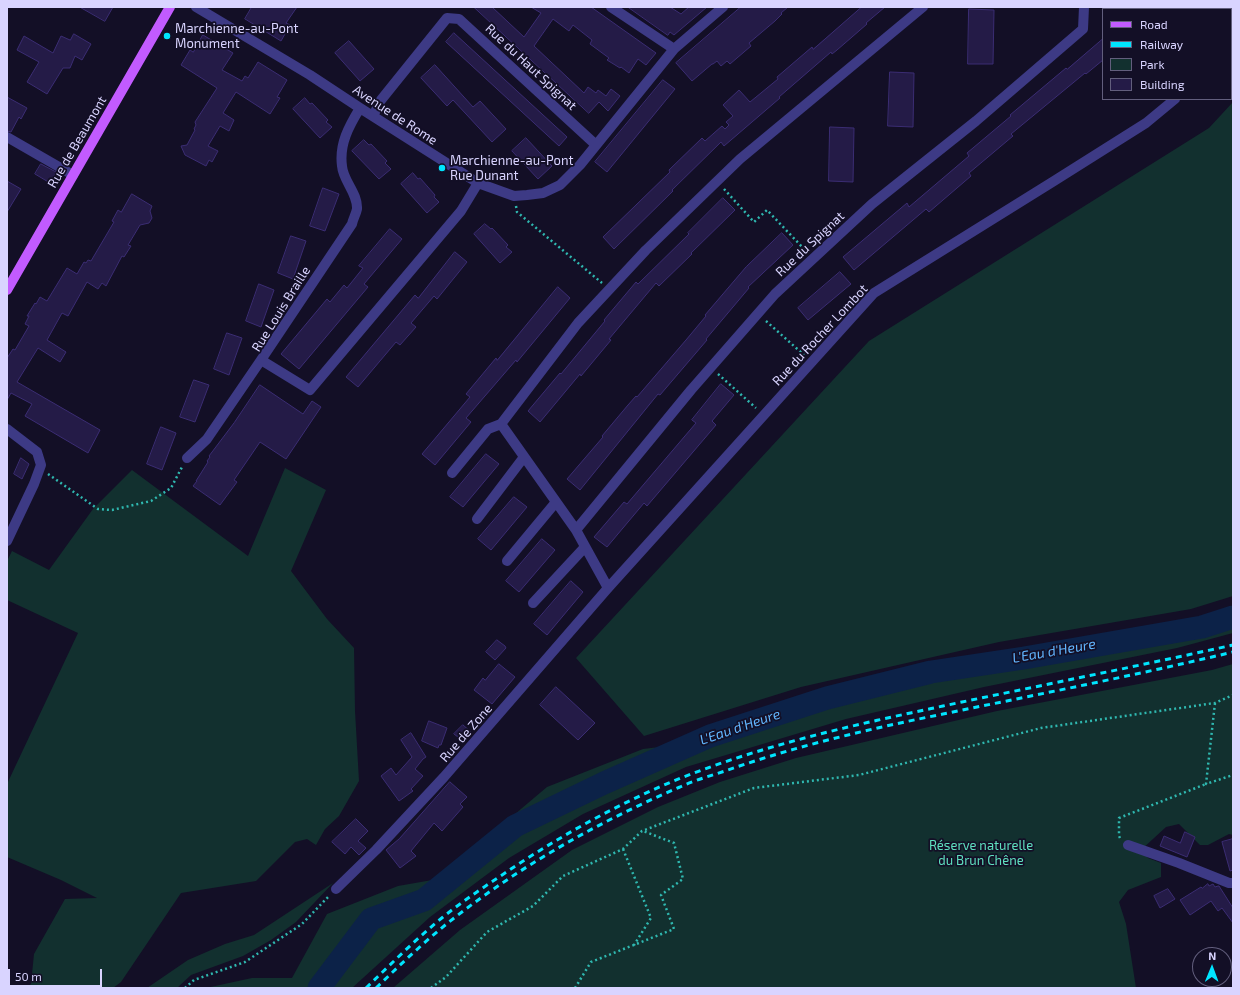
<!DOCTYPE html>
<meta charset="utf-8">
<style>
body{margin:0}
#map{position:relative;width:1240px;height:995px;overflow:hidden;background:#130f26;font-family:"Exo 2",sans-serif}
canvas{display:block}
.frame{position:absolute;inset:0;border:8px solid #d9d4ff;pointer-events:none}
.legend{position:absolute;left:1102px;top:8px;width:130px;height:92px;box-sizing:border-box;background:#130f26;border:1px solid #625e7d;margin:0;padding:5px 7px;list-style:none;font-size:12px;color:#d9d4ff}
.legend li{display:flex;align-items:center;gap:8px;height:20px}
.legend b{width:20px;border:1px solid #625e7d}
.north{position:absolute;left:1192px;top:947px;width:40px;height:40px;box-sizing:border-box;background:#130f26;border:1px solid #625e7d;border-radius:50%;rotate:1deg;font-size:11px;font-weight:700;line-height:16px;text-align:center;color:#d9d4ff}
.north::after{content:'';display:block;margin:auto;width:14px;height:18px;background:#00e5ff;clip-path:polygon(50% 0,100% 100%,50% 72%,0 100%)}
.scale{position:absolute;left:8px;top:969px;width:94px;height:18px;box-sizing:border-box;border:2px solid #d9d4ff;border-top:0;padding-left:5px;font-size:12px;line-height:14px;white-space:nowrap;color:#d9d4ff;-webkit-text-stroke:3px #130f26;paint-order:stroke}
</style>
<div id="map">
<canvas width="1240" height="995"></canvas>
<div class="frame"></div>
<ul class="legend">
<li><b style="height:5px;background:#c25bff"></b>Road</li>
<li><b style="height:5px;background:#00e5ff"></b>Railway</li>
<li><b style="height:11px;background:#12302f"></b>Park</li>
<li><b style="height:11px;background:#241b47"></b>Building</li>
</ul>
<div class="north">N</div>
<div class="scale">50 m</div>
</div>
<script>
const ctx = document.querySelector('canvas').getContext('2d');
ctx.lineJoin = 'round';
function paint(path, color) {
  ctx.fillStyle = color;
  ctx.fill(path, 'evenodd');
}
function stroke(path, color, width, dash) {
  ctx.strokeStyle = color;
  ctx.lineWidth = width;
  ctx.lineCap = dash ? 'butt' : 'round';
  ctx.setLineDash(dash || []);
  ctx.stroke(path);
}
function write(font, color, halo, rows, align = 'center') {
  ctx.font = font + ' "Exo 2",sans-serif';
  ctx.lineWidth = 3.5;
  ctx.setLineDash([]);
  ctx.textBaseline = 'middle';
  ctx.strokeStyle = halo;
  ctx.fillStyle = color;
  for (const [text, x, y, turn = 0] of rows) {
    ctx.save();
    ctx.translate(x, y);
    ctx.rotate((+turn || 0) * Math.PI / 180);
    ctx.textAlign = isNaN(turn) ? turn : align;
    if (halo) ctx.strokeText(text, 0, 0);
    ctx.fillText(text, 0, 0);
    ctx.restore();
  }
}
const green = new Path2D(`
 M1233,102V596L1191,609L999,642L801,687L644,736L576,658L869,341L1209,128Z
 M285,468L326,490L291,571L327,619L354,648L355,711L359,781L339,816L325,829L316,845L307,839L295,842L256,881L181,893L121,982L113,988H26L31,984L34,954L65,899L97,898L61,880L7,857V784L78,633L7,600V561L12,551L49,570L93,509L132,470L248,556Z
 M1233,624V633L1177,648L984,687L846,719L686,767L583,814L509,858L430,917L352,988H206L252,978H292L327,914L398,886L438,879L547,787L643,749L727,739L894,689L1199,634Z
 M1233,664V835L1229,834L1208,845H1200L1179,824L1166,827L1141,850L1148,858L1161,863V877L1128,890L1119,902L1126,924L1136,988H393L460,930L572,850L658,807L720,782L796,758L997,711L1212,670Z
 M333,883L296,922L271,940L243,956L191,975L177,988H147L188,960L225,944L254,935Z`);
const river = new Path2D(`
 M319,988L371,919L424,900L515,826L604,783L710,736L827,698L931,672L1024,658L1202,627L1233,617`);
const building = new Path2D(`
 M80,7H113L105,21Z
 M252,7H297L286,23L290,25L281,41L245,19Z
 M474,7H492L524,37L541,13L531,7H591L656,53L646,65L638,59L629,73L621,67L620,68L607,60L609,58L590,44L592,40L573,25L569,31L553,19L534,46L584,93L588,87L596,93L598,90L606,96L611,89L620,96L608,111L599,102L589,113Z
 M628,7H670L681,14L689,7H707L674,35L670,32L668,35Z
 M741,7H788L781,13L782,14L775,21L749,43L751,46L730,64L727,61L721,66L717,61L713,64H712L692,81L676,63Z
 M862,7H885L866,23L867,24L837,50L832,54L831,52L779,97L780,98L724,146L721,142L672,190L673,191L614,249L603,237L670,172L669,170L702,138L705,141L722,126L725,129L729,125L726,122L733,116L723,105L739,90L750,102L778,79L777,77L812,47L813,49Z
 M969,9L994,10L993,64H968Z
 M454,33L567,137L559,146L446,42Z
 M74,34L91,44L82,60L75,56L70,68H63L47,94L27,82L39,62L17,50L24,36L53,53L61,36L70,40Z
 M203,35L233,53L222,70L242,81L245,76L248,78L258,62L287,80L277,97L280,98L270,114L236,92L223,113L234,120L229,131L220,126L208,146L218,151L212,162L209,160L206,166L185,155L181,146L187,145L195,130L194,129L196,125L195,122L217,88L181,65L190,50L193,52Z
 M1103,39V60L1086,74L1085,73L1011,134L1013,136L969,173L971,176L929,212L926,209L854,270L843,257L907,203L909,207L969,156L967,153L1011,116L1010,115L1066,68L1067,69Z
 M349,41L374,69L360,81L335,53Z
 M435,65L473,107L480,101L506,129L492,142L453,100L447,106L421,78Z
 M890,72L914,73L913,127L888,126Z
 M663,80L675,89L607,172L595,162Z
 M7,97L27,108L21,119L19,117L11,132L7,131Z
 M305,98L310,104L312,103L328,120L326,122L332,127L320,138L293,109Z
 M830,127L854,128L853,182L829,181Z
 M526,138L552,166L538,179L512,151Z
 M364,140L369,145L371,144L387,161L385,163L391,169L379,179L352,151Z
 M41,164L56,172L50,183L35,174Z
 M413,173L418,179L420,178L435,195L434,197L439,202L427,213L401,184Z
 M7,181L21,189L7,212Z
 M323,188L339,194L325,231L310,226Z
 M132,194L152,206L150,211L152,218L149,223L140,225L128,245L131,246L124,257L122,256L106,286L102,283L98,289L87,282L68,316L62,313L47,340L66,352L60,362L38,348L17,382L100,430L88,453L25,416L32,404L11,393L7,400V358L13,349L15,350L29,326L25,324L29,316H27L35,303L36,304L40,297L47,301L67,268L77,274L84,262L86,263L88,260L91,261L114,222L112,221L118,210L121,212Z
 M723,198L735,210L691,253L692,254L659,286L656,283L609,339L611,340L581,376L580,374L540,422L528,411L560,373L561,374L605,321L604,320L636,282L638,284L689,234L688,233Z
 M485,224L491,229L492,228L508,245L506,247L512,252L500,263L474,234Z
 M390,229L402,239L364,284L368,287L299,369L281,354L327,299L330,302L344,285L347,288L363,268L359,266Z
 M782,233L793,245L748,287L749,288L706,339L707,340L660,395L658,394L580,490L567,479L603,437L602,436L628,405L636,396L637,397L686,340L706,316L705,315L746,267Z
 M291,236L306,241L293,279L278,273Z
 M455,252L467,262L437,299L434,296L411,323L416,327L400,345L396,342L358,387L346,377L415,295L418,298Z
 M840,272L851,284L808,320L798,308Z
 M259,284L274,290L261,327L246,321Z
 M558,287L570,298L517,362L516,360L466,418L471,422L435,465L422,454L470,397L466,394L496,358L497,360Z
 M227,333L242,338L229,375L214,369Z
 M194,380L209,385L195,422L180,417Z
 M721,384L734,395L712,421L716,425L647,506L644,503L607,547L594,537L624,502L627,504L696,423L692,420Z
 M260,385L303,414L312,401L321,407L286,459L260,442L234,480L237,482L220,505L193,486L197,481H196L208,462L207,461L210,457L209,456L234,423Z
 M161,427L176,433L162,470L147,464Z
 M486,454L499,464L463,507L450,497Z
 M21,458L29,464L22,479L14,474Z
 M514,497L527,507L491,550L478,539Z
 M542,539L555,550L519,592L506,581Z
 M571,581L583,592L547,635L534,624Z
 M497,640L505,646L506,648L495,660L486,652Z
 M499,664L515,677L492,704L474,690L483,678L485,680Z
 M556,687L595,723L578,740L540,705Z
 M429,721L447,728L441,745H439L438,748L422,741Z
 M463,725L471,732L463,741L454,734Z
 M411,733L426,757L423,759L415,769L423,776L411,789L413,791L399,801L381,776L391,768L396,775L412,757L401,740Z
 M450,782L467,797L460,804L463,807L442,831L434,823L411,851L416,856L400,868L386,850L399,839Z
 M356,819L368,831L358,841L366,848L359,855L351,847L345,854L332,842Z
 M1185,832L1195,837L1187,857L1160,846L1164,836L1180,843Z
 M1233,839V870L1230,871L1222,842Z
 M1208,884L1209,886L1213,884L1215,887L1218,886H1219L1233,908V923L1222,908L1218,911L1211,901L1190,915L1180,900L1201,887L1202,888Z
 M1168,889L1175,899L1160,908L1154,896Z`);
const path = new Path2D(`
 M724,189L754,222L767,210L806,251
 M516,206L517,212L602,283
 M766,321L804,355
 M718,374L756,408
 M48,474L98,509L112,510L151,501L171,488L182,467
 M1215,703L1206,784L1233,775
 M1120,838L1119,836V818L1206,784
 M623,849L651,918L634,945
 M185,988L194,980L245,962L302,924L329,896
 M431,988L446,977L487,932L533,906L563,876L623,849L642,831L754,788L859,775L1041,728L1215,703L1233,695
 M575,988L591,962L674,929L661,895L683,879L674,843L643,831`);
const minor = new Path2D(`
 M196,7L310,75L360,108L478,183L514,196L527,195L543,193L560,185L580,165L674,49L723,7
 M611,7L674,49
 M1231,53L1233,51
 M360,108C349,126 339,144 342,166C343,181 358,193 357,209C356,214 353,219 352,224L261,360L310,390L461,211L478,183
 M373,116L381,100L447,18L459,19L596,145
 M7,137L73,175
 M7,429L37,452L41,465L34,484L7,541
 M187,458L207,439L261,360
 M452,473L488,429L501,424
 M477,519L524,457
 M576,530L691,390L775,294L872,204L976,121L1083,29L1084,7
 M507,561L556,502
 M608,588L576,530L501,424L578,323L646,250L740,159L923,7
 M533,603L585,547
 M1128,845L1179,863L1229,883H1233
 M336,889L376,850L444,777L608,588L874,293L1054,181L1146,123L1175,99`);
const major = new Path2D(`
 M7,290L170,7`);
const rail = new Path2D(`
 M366,988C391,964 416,939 443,917C463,901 484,887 505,873C560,836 619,803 681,778C772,742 867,722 962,702C1053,683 1143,665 1233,645
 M376,988C400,965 424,942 449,922C520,866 598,822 680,787C695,780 710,776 725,771C796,746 869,729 943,714C1040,694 1137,675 1233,652`);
const markers = [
 [167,36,4,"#00e5ff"],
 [442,168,4,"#00e5ff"]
];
const poiNames = [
 ["Marchienne-au-Pont",175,29],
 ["Monument",175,44],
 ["Marchienne-au-Pont",450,161],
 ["Rue Dunant",450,176]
];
const streetNames = [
 ["Rue du Haut Spignat",531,67,43],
 ["Avenue de Rome",395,115,33],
 ["Rue de Beaumont",77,142,-60],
 ["Rue du Spignat",810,244,-43],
 ["Rue Louis Braille",281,309,-58],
 ["Rue du Rocher Lombot",820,335,-47],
 ["Rue de Zone",466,733,-49]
];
const parkNames = [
 ["Réserve naturelle",981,846],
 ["du Brun Chêne",981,861]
];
const waterNames = [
 ["L'Eau d'Heure",1054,651,-10],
 ["L'Eau d'Heure",740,727,-19]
];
paint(green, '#12302f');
stroke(river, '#0c2248', 23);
paint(building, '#241b47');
stroke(building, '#3b2d73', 1);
stroke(path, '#2fb8b0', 2.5, [2, 3]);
stroke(minor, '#3d3a85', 10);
stroke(major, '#c25bff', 10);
stroke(rail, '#00e5ff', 3, [6, 5]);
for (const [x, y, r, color] of markers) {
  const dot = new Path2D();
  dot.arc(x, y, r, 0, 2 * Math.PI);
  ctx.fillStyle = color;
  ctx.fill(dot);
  stroke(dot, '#130f26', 1.5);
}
write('13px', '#d9d4ff', '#130f26', poiNames, 'left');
write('13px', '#d9d4ff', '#130f26', streetNames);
write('13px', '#5fe0c0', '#130f26', parkNames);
write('italic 14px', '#62b6ff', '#130f26', waterNames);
</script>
